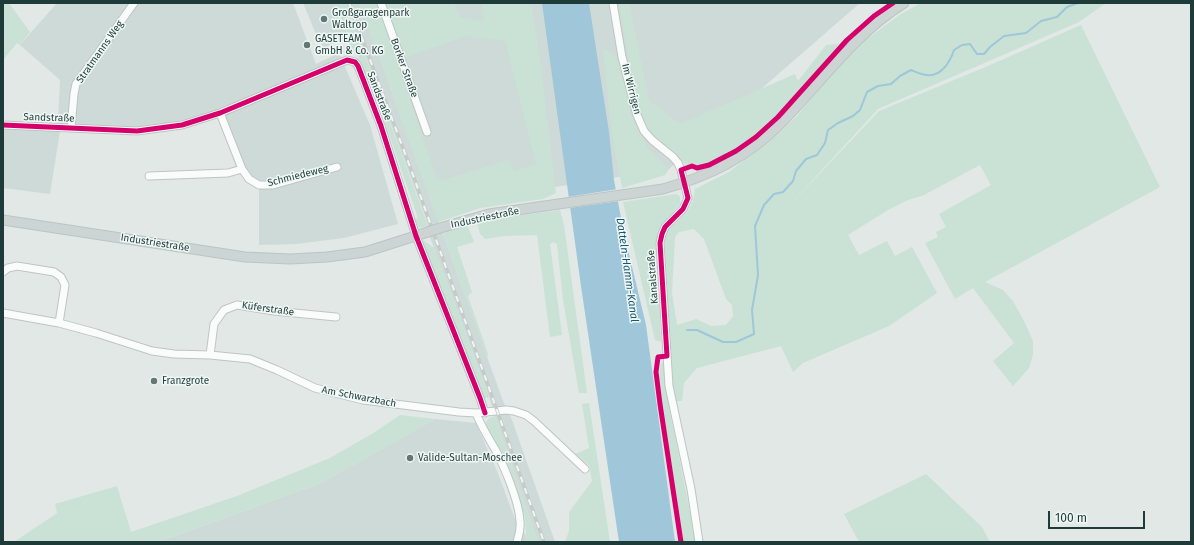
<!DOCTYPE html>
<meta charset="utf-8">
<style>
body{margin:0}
#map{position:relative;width:1194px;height:545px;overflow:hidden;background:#e1e8e6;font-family:"Fira Sans",sans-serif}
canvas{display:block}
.frame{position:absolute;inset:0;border:4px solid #1f3b39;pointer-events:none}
.scale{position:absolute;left:1048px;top:511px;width:97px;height:18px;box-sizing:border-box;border:2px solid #1f3b39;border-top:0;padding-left:5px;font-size:12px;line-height:14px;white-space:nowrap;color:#1f3b39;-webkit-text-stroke:3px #eff7f4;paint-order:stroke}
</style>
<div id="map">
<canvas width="1194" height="545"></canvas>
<div class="frame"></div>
<div class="scale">100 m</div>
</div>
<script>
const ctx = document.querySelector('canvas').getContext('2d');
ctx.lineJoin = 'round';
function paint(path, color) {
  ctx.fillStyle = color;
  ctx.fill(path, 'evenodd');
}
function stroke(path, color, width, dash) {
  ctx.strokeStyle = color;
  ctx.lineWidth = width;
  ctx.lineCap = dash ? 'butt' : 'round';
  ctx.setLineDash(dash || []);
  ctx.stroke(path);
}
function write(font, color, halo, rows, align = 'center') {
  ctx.font = font + ' "Fira Sans",sans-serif';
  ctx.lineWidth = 3;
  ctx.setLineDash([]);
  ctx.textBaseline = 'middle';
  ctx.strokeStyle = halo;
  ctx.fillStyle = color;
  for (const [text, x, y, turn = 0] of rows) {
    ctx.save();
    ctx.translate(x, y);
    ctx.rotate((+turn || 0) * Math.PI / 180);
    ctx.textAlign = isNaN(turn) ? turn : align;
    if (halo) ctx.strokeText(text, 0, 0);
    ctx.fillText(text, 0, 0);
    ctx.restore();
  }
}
const built = new Path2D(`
 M57,3H293L316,64L339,53L370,125L398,224L344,238L296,244L259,245V185L249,179L220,113L182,125L137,131L71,128L58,122L60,80L20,45Z
 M303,3H333L342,30L345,29L348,37L324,48L319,41Z
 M346,3H360L503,401L512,420L555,542H538L495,416L489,397L434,248L426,226L428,225L425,216Z
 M368,3H860L669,169L441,205Z
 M3,129L60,131L50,194L3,188Z
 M435,419L476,423L497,471L515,519L525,534L528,542H158L321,483Z`);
const green = new Path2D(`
 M3,3H9L30,32L20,45L17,43L3,60Z
 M333,3H346L428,226L419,228L414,220L418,218L383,117L359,58L351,47L345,29L342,30Z
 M360,3H377L437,179L444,180L508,160L514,171L536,164L505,41L465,36L405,58L385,3H454L460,17L484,21L482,3H531L539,51L556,193L543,199L480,208L438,222Z
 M619,3H629L649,100L680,124L795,74L798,81L826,45L839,44L801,92L768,125L742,147L712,165L697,169L685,164L649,132L637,108Z
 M921,3H1106L1079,22L878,109L789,206L879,111L988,66L1081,25L1160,187L985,282L1003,290L1013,301L1024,321L1033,341V355L1029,368L1013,386L993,361L1014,343L973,288L955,299L925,243L938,237L936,232L946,227L939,214L991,185L980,165L924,195L908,200L888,210L848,235L859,255L887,241L895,256L912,247L937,293L889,326L803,363L793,372L781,346L697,368L684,383L682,401H676L671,378L664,244L667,232L687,212L693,201L695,189L729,172L767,143L797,116L838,65L864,41L901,14ZM694,229L704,239L726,299L732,305L733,316L726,325L711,326L696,319L677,325L672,293L675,237L679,232Z
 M603,50H607L614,55L624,69L631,114L647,147L669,169L665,175L622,188L611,127Z
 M677,194L680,197V204L660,227L657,237L661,342L655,340L623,202Z
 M560,210L564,225L587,393H579L563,300L557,244L553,242L550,244L562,335L550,337L537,235L504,236L485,239L480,234L477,223L498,218Z
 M467,224L474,242L457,247L472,292L468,296L488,354L487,358L442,231Z
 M423,240L434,248L489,397L483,399L425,251Z
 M661,363H664L670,412L696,542H683L659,377Z
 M589,403L610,542H565L569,531V512L592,481L589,465L575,454L589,448L582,404Z
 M400,415L435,419L321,483L158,542H14L57,513L55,504L117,486L131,532L237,496L330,458L375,432Z
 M495,416L538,542H528C524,532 527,524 524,514C516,484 503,455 486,428V422L489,418Z
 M926,474L982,527L990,542H859L844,514Z`);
const water = new Path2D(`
 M542,3H589L609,132L614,180L623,229L646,325L675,542H619L581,286Z`);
const pier = new Path2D(`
 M618,189L620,201L569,208L567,197Z`);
const stream = new Path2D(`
 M687,330H697L723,342H736L754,334L752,310L758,275L755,226L764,205L774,194L783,192L793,181L796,171L806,159L817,155L825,143L828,130L838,123L853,116L860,110L867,92L878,86L891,84L900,76L911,70C916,72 922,75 927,75C941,77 950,62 954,50L962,45L970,44L977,54H984L990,47L1004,36L1026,33L1041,21L1057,17L1067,7L1078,3`);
const minor = new Path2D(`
 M381,3L427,132
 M613,3L622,57L637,115L644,131L652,140L673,157L678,163L681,170L688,198L683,209L665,227L662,234L660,243L669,386L691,489L699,542
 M220,113L242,169L249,179L259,185H273L337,167
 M3,125L137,131L182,125L220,113L347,60L355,62L358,66L381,126L416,236L480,398L485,413
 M71,128L74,94L76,84L134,3
 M149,176L228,173L242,169
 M3,272L8,268L17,266L54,272L61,277L65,285L59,323
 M3,313L59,323L96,333L152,351L174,354L210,355L250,359L277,370L315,388L363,400L459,412L476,413L506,410L514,411L526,415L534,421L585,469
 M210,355L214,324L224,310L237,305L274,311L336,317
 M476,413C481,426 488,437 495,449C504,466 519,501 520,521C521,528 519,535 517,542`);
const major = new Path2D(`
 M3,220L245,257L290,259L327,257L365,252L428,232
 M440,228L489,214L663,189C709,176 747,158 781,123C821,83 854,34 904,3`);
const rail = new Path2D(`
 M349,3L413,175L544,542`);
const majorBridge = new Path2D(`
 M428,232L440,228`);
const cycleway = new Path2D(`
 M3,125L137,131L182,125L220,113L347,60L355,62L358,66L381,126L416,236L480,398L485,413
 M681,542L660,404L656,372L658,357L667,356L660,243L662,234L665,227L683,209L688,198L681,170L692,166L697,168L709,165L736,151L756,137L778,117L847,40L874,16L893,3`);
const markers = [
 [324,19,4,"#637876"],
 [307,45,4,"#637876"],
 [154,381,4,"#637876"],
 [410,458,4,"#637876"]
];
const poiNames = [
 ["Großgaragenpark",332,13],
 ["Waltrop",332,25],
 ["GASETEAM",315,39],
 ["GmbH & Co. KG",315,51],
 ["Franzgrote",162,381],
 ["Valide-Sultan-Moschee",418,458]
];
const streetNames = [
 ["Stratmanns Weg",100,52,-55],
 ["Borker Straße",404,68,70],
 ["Im Wirrigen",631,89,76],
 ["Sandstraße",379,96,69],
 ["Sandstraße",49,118,2],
 ["Schmiedeweg",298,176,-14],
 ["Industriestraße",485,218,-12],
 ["Industriestraße",155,243,9],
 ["Kanalstraße",653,277,-94],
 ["Küferstraße",268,309,8],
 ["Am Schwarzbach",359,397,11]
];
const waterNames = [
 ["Datteln-Hamm-Kanal",627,270,82]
];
paint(built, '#cedad7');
paint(green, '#c9e2d5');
paint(water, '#9fc7d9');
paint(pier, '#e1e8e6');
stroke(stream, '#9fc7d9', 2);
stroke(minor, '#bec5c3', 9);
stroke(major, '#bbc5c3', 11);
stroke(minor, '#fafcfb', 7);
stroke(major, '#ccd4d4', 9);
stroke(rail, '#c6cac9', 3.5);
stroke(rail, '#eff7f4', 2, [6]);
stroke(majorBridge, '#bbc5c3', 11, []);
stroke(majorBridge, '#ccd4d4', 9);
stroke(cycleway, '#d6006c', 5);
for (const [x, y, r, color] of markers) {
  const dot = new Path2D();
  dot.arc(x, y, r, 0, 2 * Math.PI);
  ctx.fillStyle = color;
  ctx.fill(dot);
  stroke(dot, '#eff7f4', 1.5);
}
write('10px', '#1f3b39', '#eff7f4', poiNames, 'left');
write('10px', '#1f3b39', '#eff7f4', streetNames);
write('italic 11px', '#175779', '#eff7f4', waterNames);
</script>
